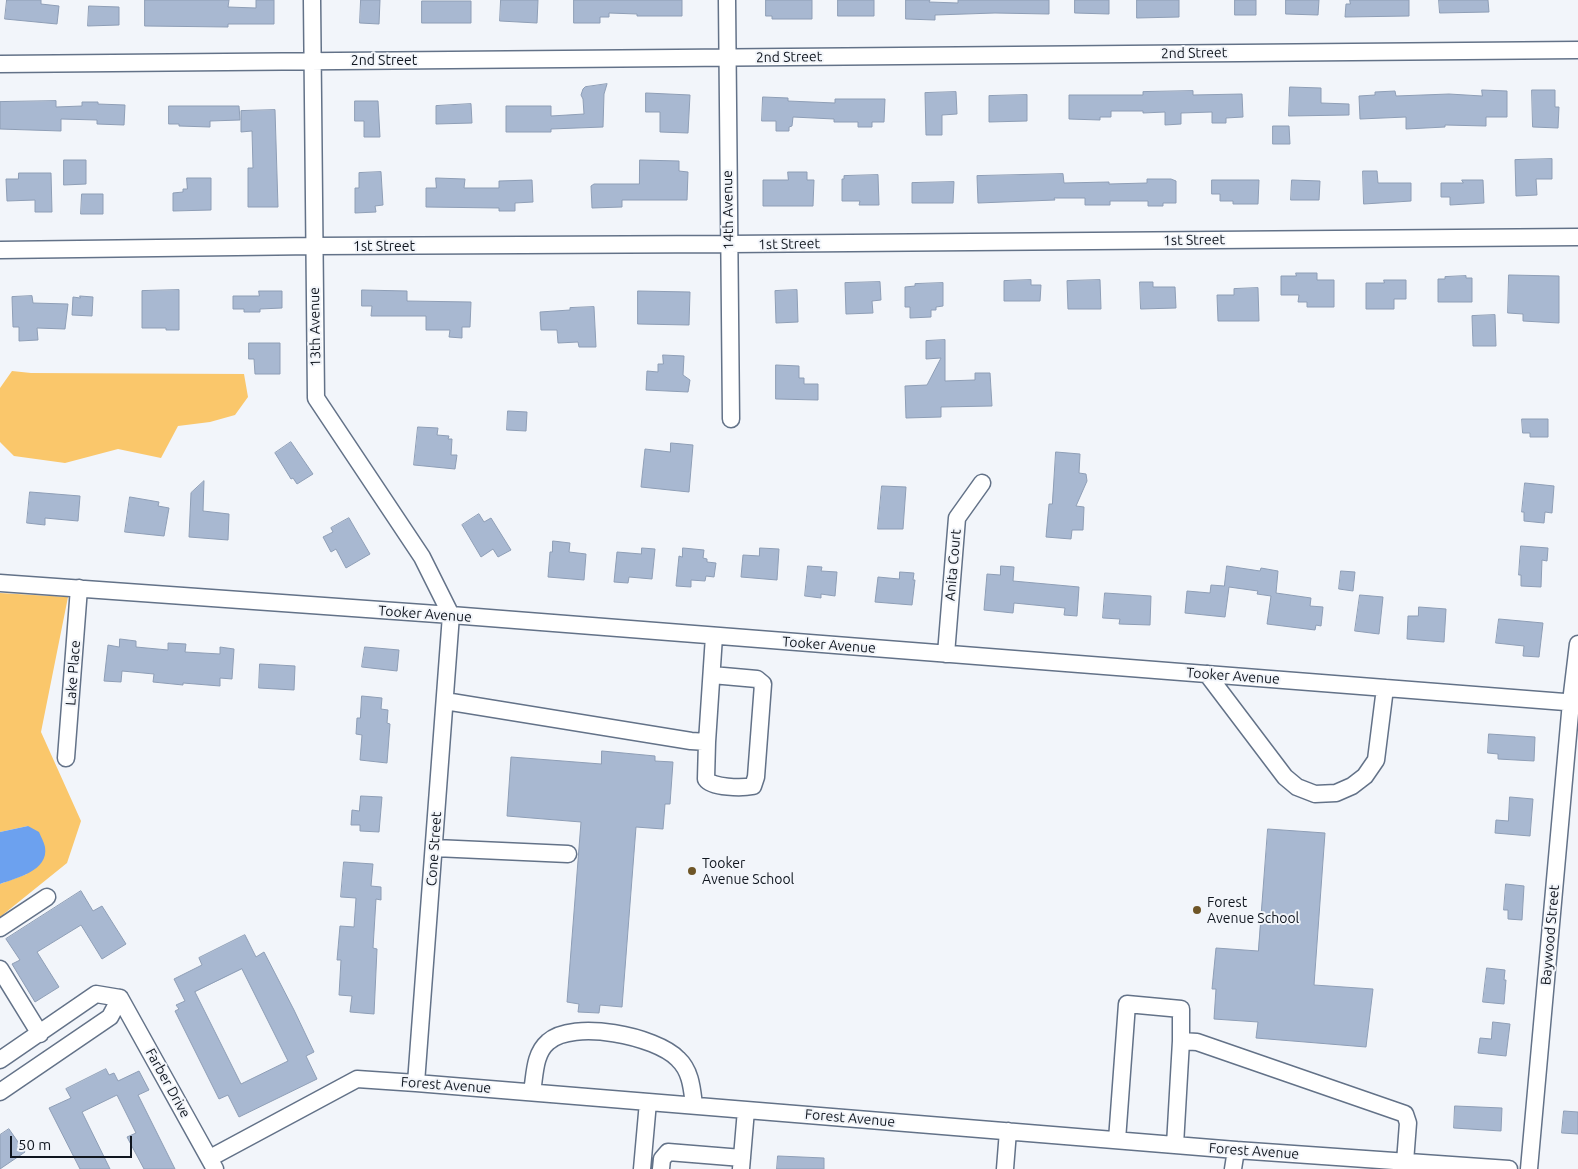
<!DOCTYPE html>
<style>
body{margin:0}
#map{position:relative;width:1578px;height:1169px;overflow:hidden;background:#f2f5fa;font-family:Ubuntu,sans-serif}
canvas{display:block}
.scale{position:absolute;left:10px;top:1136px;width:122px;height:22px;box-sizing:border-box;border:2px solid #10161f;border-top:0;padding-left:6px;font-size:15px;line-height:18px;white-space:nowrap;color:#10161f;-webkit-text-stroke:4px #f2f5fa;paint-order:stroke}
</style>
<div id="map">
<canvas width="1578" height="1169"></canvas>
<div class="scale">50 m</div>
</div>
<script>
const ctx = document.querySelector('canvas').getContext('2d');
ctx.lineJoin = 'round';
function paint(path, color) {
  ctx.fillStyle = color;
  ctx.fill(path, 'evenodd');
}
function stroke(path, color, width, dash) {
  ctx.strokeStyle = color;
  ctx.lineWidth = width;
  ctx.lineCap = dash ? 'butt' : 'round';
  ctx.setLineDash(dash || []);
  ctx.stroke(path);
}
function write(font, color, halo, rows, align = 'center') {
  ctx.font = font + ' Ubuntu,sans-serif';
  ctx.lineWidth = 4;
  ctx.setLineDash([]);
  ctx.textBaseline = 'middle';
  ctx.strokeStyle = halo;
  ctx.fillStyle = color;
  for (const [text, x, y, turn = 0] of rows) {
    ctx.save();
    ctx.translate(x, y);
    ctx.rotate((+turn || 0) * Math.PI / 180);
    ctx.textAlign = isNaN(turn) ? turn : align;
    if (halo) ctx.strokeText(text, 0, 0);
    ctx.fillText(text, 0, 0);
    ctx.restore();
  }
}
const green = new Path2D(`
 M12,371L31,373L244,374L248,397L235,415L210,422L178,426L161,458L118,449L65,463L14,456L0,442V388Z
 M0,593L68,597L41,732L81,821L67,863L0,917V884L27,874L28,826L0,832Z`);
const water = new Path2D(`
 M28,826L39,832C41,837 44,842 45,847C49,871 16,878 0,884V832Z`);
const building = new Path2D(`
 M7,0H41V4L59,6L57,24L5,19Z
 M145,0H229L228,7L256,8V0H274V24H228V27L145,26Z
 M361,0H380L379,24L360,23Z
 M501,0H538L537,23L500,21Z
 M574,0H682V16H637V14L609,13V17H600V23H574Z
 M766,0H812V19H772V16H766Z
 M838,0H874V16H838Z
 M906,0H930L929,2L958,3V0H1049V14L995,13L935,15V20L906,19Z
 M1075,0H1109V14L1075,13Z
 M1137,0H1179V17L1137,18Z
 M1235,0H1256V15H1235Z
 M1286,0H1319L1318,15L1286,14Z
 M1350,0H1409V16L1345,17L1346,4H1350Z
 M1439,0H1488L1489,12L1440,13Z
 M422,1H471V23H422Z
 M89,6L119,7V25L88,26Z
 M607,84L604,94L603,127L551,129V132H506V106H551V116L584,114L583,99L581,95L583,89L585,87Z
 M1290,87L1321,88V103L1349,104V115L1289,116Z
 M1482,90L1507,91V117H1486V126L1445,125V127L1406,129V117L1360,119L1359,96L1375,95V92L1395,91L1396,96L1449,94L1482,96Z
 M1532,90H1555V107H1559L1558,128L1533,127Z
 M1193,91V95L1242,94L1243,117L1226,118V123H1212V112L1181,113V124L1165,125V112L1143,113V111H1111V117H1100V120L1069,119V95H1143V92Z
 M956,92L957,114L942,115V135H926L925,93Z
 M646,93L690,95L688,133L660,132V112H646Z
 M1027,95V121L989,122V96Z
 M763,97L788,98V101L835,103V99H885L884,122H872V127H858V122H834V119L793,117L792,126L789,127V131H776V121H762Z
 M56,101V107L82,106V102H98V104L125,105L124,125L97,124V120L61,119V131L0,129V102Z
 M355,101H378L380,137H364V121H355Z
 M471,104L472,123L436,124V106Z
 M169,106H239L240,120L210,121V127L179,126V124H169Z
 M275,110L278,207H248V168H253L252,131L241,132V111Z
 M1273,126H1289L1290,144H1273Z
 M1552,159V179H1536L1537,195L1516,196L1515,160Z
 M64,160H86V184L64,185Z
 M640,160L679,161V171L688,172L687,200H622V207L592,208L591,186L594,184H639Z
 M1363,171H1377L1378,183H1411V201L1364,204Z
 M381,172L383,205L375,206L376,212L355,213V188H359V173Z
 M788,172H807V180H814L813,206H763V180H788Z
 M19,173H51L52,212H35V200L7,201L6,179H18Z
 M1063,174L1064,183L1109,182V184L1147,183V179H1171L1176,181V203H1163V206H1148V201H1110V205H1085V198H1054L1055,200L978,203L977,176Z
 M878,175L879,205H859L860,201H842V179H844V176Z
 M187,178H211V210L173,211V193L183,192V189H187Z
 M436,178L465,179L464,188H499V181L532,180L533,202L515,203V211H499V208L426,207V188H436Z
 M1212,180H1259L1258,204H1233V201H1220V194H1212Z
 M1292,180L1320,181L1319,200H1291Z
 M1462,180H1483L1484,203L1450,205V197H1441V183H1463Z
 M954,182L953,203H912V183Z
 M82,194H103V214H81Z
 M1296,273H1317V280H1334V307H1307V302H1298L1299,295H1281V276H1296Z
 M1509,275L1559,276V323L1523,321V314L1508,313Z
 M1466,276V278H1472V302H1438V279H1445V277Z
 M1031,280V285H1041L1040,301H1004V281Z
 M1100,280L1101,309H1068L1067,281Z
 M1384,280H1406V299H1394V309H1366V283H1384Z
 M880,282L881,300L872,301L873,313L846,314L845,283Z
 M1140,282H1153V287H1175L1176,308L1141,309Z
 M943,283V306L936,307V310H931V317L910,318V307H905V287L915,286V284Z
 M1258,288L1259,321H1218L1217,295H1234V289Z
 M179,290V330H166V328H142V291Z
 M362,290L407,291V301L471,302L470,327H462V338L449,337L450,330H426V316H371L372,306H362Z
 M797,290L798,322L776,323L775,291Z
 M259,291H282V308L260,309V312H244V309H233V296H259Z
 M638,291L690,292L689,325L638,324Z
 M32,296L33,303L68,304L65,329L37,328L38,340L19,341V327H13L12,297Z
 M80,296L93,297L92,316L72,315L73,297L80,298Z
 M594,307L596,347H579L578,342L558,343L557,330H541L540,312L570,310V308Z
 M1495,315L1496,346H1473L1472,316Z
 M945,340V381L975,380V373H990L992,406L941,407V417L906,418L905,386L927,385L941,358L926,359V341Z
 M249,343H280V374H255L254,359H249Z
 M663,355L684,356L683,375L690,380L688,392L646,390L647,371L658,372V364H663Z
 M776,365L799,366V378H804V384H818V400L776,399Z
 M508,411L527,412L526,431L507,430Z
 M1522,419H1548V437H1530V433H1523Z
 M418,427L438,428L437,435L449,436L448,439H452L451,455H457L455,469L414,465Z
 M291,442L313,474L297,484L293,478L291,479L275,453Z
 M671,443L693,445L689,492L641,487L645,449L670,452Z
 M1056,452L1080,454L1079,473L1086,474L1087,481L1076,506L1084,507L1083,530H1072L1071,539L1046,537L1049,504H1052Z
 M204,481L203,511L229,514L228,540L189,537L191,493Z
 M1525,483L1554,486L1552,513L1545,512L1544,523L1524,521V512H1522Z
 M882,486L906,487L903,529H878Z
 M30,492L80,496L78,521L45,518V525L27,523Z
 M130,497L159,502L158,506L169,508L164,536L125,532Z
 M479,514L484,522L491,518L511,550L498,557L493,549L481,557L462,525Z
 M349,518L370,554L346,568L336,549L331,552L323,537L333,532L331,528Z
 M553,541L570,543L569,552L586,554L584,580L548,577L550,552H552Z
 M1521,546L1548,548L1547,561L1542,560L1541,587L1521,586V575H1519Z
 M642,548L655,549L652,579L629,577L628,583L614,582L617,552L641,554Z
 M683,548L704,550L703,558L707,559V562L716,563L714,577L706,576L705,581L691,580V587L676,586L679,556L682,557Z
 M760,548L779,549L777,580L741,577L743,555L759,556Z
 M808,566L822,567L821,571L837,572L835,596L821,594V598L805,596Z
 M1001,566L1014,567L1013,581L1079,587L1077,616L1064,615L1065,608L1014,603L1013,613L984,610L987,574L1000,575Z
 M1227,566L1260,571L1261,568L1278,571L1276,593L1311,598L1310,606L1323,607L1321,626L1316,625L1315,630L1267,624L1271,596L1257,594L1258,591L1229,587L1225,617L1185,613L1187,591L1210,593L1211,585L1224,586Z
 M1341,571L1355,572L1353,591L1339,589Z
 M900,572L914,573L913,580H915L912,605L875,602L878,577L899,579Z
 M1105,593L1151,596L1150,625L1119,624L1120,619L1103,618Z
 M1360,595L1383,597L1379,634L1355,631Z
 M1419,607L1446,609L1444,642L1407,639L1408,616H1418Z
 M1499,619L1543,623L1539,657L1523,656L1524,646L1496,643Z
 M120,639L136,641V647L168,650V643L186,644L185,652L220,654V647L234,649L232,679L220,678V686L183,683V685L153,682L154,674L122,671L121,682L104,681L108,645L119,647Z
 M365,647L399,650L397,671L362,667Z
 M260,664L295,666L294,690L259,688Z
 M362,696L382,698L381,709L388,710L387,723L390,724L387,763L360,760L362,735L356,734L357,718H360Z
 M1489,734L1535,737L1534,761L1498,759V754L1488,753Z
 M602,751L655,756V761L673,762L670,804H665L663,829L636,827L622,1007L600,1005L599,1013L578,1012L579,1004L567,1002L581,822L507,816L511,757L601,764Z
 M361,796L382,797L379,832L360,831V825H351L352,810L359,811Z
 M1510,797L1533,799L1530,836L1495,833L1496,820L1508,821Z
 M1268,829L1325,833L1314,985L1373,989L1366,1047L1256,1038L1258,1022L1214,1019L1216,989H1212L1216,948L1258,951Z
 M344,862L373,864L371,886L381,887V900L376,899L373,948L377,949L374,1014L350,1012L352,996L339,995L341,960H337L340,926L354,927L356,898L341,897Z
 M1506,884L1524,886L1522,920L1508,919V910H1504Z
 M81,891L93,911L102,906L126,944L102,959L81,925L37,952L59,987L35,1002L12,964L20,960L6,939Z
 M245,935L256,957L264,952L294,1010L314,1052L306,1056L317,1079L239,1117L228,1095L219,1099L175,1011L179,1009L176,1005L185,1001L174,979L202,965L199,958ZM242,969L288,1061L241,1084L195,992Z
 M1487,968L1505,970L1504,980H1506L1504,1004L1483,1002Z
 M1493,1022L1510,1024L1506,1056L1478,1053L1480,1038L1491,1039Z
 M106,1069L109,1075L114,1073L118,1081L139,1071L149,1090L138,1095L175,1169H144L127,1137L136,1133L117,1095L82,1112L110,1169H80L49,1108L71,1098L66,1089Z
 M1455,1106L1502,1108L1501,1131L1454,1128Z
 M1564,1111L1578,1112V1134L1562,1133Z
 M9,1129L25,1152L0,1169V1135Z
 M778,1156L824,1158V1169H777Z`);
const minor = new Path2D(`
 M312,0L316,398L422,557L451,615L416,1083
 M727,0L731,419
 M0,64L1578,50
 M0,250L315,246L729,244L1578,237
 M0,583L451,615L1578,703
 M946,654L957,518L982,483
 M1207,674L1285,777L1297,787L1315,794L1336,793L1352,786L1365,776L1376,760L1385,688
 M445,701L691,741L707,742L714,636
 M707,742L706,779C712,788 742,788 753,786L756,777L763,684L757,679L712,675
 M66,758L79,588
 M435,848L568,854
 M0,928L47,897
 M0,969L40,1034
 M120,998L215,1169
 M0,1060L96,994L120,998
 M0,1092L110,1017L120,998
 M532,1092C535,1075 534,1054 548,1042C573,1019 656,1036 678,1059C691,1071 692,1089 694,1105
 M1117,1140L1127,1004L1181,1009V1041
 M1175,1145L1181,1041L1197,1042L1405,1114L1408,1123L1405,1162
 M210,1158L357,1079L416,1083L1236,1150L1509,1169
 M642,1169L648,1102
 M661,1169L662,1159L668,1152L742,1158
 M741,1169L746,1110
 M1005,1169L1008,1131
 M1233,1169L1236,1150
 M1529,1169L1571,702L1578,644`);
const markers = [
 [692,871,5,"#6e5526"],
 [1197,910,5,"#6e5526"]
];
const streetNames = [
 ["2nd Street",1194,53,-1],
 ["2nd Street",789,57,-1],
 ["2nd Street",384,60],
 ["14th Avenue",728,210,-91],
 ["1st Street",1194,240,-1],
 ["1st Street",789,244,-1],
 ["1st Street",384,246],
 ["13th Avenue",315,327,-91],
 ["Anita Court",953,565,-85],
 ["Tooker Avenue",425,614,4],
 ["Tooker Avenue",829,645,4],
 ["Lake Place",73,673,-86],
 ["Tooker Avenue",1233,676,4],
 ["Cone Street",434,849,-86],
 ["Baywood Street",1550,935,-85],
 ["Farber Drive",168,1083,61],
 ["Forest Avenue",446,1085,4],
 ["Forest Avenue",850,1118,5],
 ["Forest Avenue",1254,1151,4]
];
const poiNames = [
 ["Tooker",702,863],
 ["Avenue School",702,879],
 ["Forest",1207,902],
 ["Avenue School",1207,918]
];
paint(green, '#fac76b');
paint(water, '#6ca1ef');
paint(building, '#a8b8d1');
stroke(building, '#8e9eb6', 1);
stroke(minor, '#637288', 19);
stroke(minor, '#fff', 16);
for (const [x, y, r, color] of markers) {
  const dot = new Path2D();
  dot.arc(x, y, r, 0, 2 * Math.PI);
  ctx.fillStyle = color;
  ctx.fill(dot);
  stroke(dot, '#f2f5fa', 2);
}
write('14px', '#10161f', '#f2f5fa', streetNames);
write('14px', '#10161f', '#f2f5fa', poiNames, 'left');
</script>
